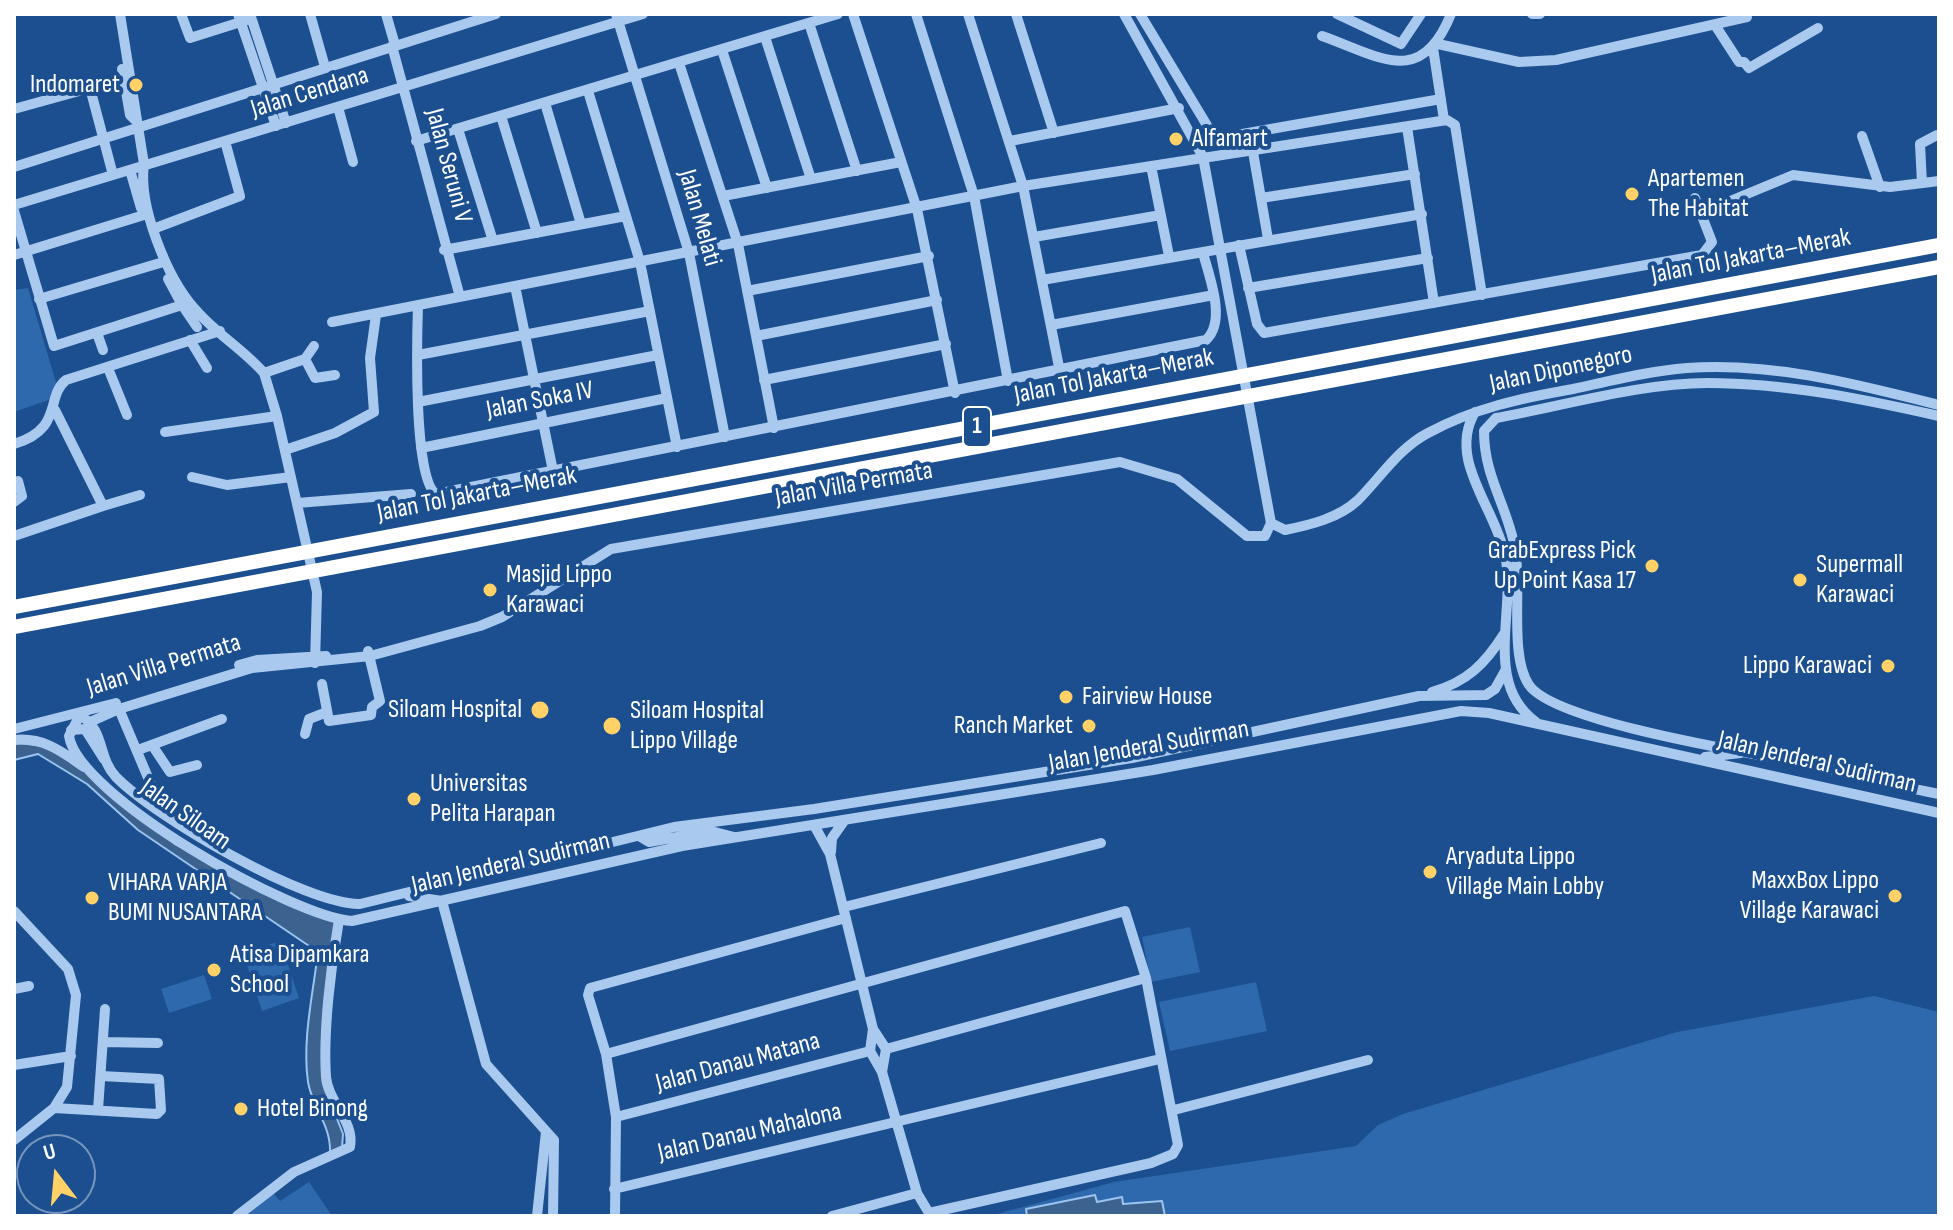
<!DOCTYPE html>
<meta charset="utf-8">
<style>
body{margin:0}
#map{position:relative;width:1953px;height:1230px;overflow:hidden;background:#1b4f8f;font-family:"Sofia Sans Condensed",sans-serif}
canvas{display:block}
.frame{position:absolute;inset:0;border:16px solid #fff;pointer-events:none}
.north{position:absolute;left:16px;top:1134px;width:80px;height:80px;box-sizing:border-box;background:#1b4f8f;border:2px solid #7695bc;border-radius:50%;rotate:344deg;font-size:22px;font-weight:700;line-height:32px;text-align:center;color:#fff}
.north::after{content:'';display:block;margin:auto;width:28px;height:36px;background:#ffd166;clip-path:polygon(50% 0,100% 100%,50% 72%,0 100%)}
</style>
<div id="map">
<canvas width="1953" height="1230"></canvas>
<div class="frame"></div>
<div class="north">U</div>
</div>
<script>
const ctx = document.querySelector('canvas').getContext('2d');
ctx.lineJoin = 'round';
function paint(path, color) {
  ctx.fillStyle = color;
  ctx.fill(path, 'evenodd');
}
function stroke(path, color, width, dash) {
  ctx.strokeStyle = color;
  ctx.lineWidth = width;
  ctx.lineCap = dash ? 'butt' : 'round';
  ctx.setLineDash(dash || []);
  ctx.stroke(path);
}
function write(font, color, halo, rows, align = 'center') {
  ctx.font = font + ' "Sofia Sans Condensed",sans-serif';
  ctx.lineWidth = 8;
  ctx.setLineDash([]);
  ctx.textBaseline = 'middle';
  ctx.strokeStyle = halo;
  ctx.fillStyle = color;
  for (const [text, x, y, turn = 0] of rows) {
    ctx.save();
    ctx.translate(x, y);
    ctx.rotate((+turn || 0) * Math.PI / 180);
    ctx.textAlign = isNaN(turn) ? turn : align;
    if (halo) ctx.strokeText(text, 0, 0);
    ctx.fillText(text, 0, 0);
    ctx.restore();
  }
}
const green = new Path2D(`
 M28,288L60,396L14,412V290Z
 M1190,927L1200,972L1151,982L1142,937Z
 M280,941L299,998L262,1011L243,953Z
 M204,975L212,999L169,1013L161,989Z
 M1256,982L1267,1031L1170,1051L1159,1002Z
 M1874,996L1939,1012V1216H990L1114,1182L1356,1146L1378,1125L1403,1114L1677,1032Z
 M309,1182L332,1216H246L273,1193L280,1201Z`);
const water = new Path2D(`
 M19,743L51,747L97,779L175,844L337,921L323,1083L343,1134L342,1148L330,1152C331,1125 312,1107 308,1082C302,1040 313,994 318,952L138,830L87,784L38,754L14,760V744Z
 M1095,1195L1097,1202L1122,1197L1123,1204L1162,1201L1165,1216H1027L1026,1209Z`);
const minor = new Path2D(`
 M120,14L144,164C138,206 167,278 195,309C215,333 243,349 264,373
 M181,14L190,38L247,20
 M238,14L276,126
 M250,14L286,123
 M310,14L325,67
 M386,14L395,45
 M616,14L689,253L725,437
 M853,14L917,209L955,393
 M916,14L974,196L1008,381
 M968,14L1023,186L1060,372
 M1016,14L1054,133
 M1124,14L1203,157L1271,523
 M1140,14L1214,137
 M1337,14L1401,44L1421,14
 M1532,14H1540
 M809,23L857,171
 M1715,25L1739,62H1744L1749,68L1818,28
 M1322,36C1379,56 1421,89 1451,14
 M765,37L811,179
 M1438,44L1519,62L1556,60L1747,17
 M392,46L460,297
 M1433,48L1444,120
 M722,50L767,188
 M679,63L738,244L774,428
 M122,69L130,115L135,120
 M588,91L640,262L677,447
 M545,103L581,224
 M338,107L353,162
 M14,109L90,88L113,175
 M501,116L537,233
 M1407,127L1434,303
 M458,129L493,241
 M1862,136L1880,187
 M416,141L838,14
 M1010,141L1179,108
 M1197,142L1441,99
 M1253,152L1268,239
 M1151,166L1169,256
 M14,167L496,14
 M130,170L141,208
 M1922,183L1920,144L1937,135
 M723,196L901,162
 M1261,198L1415,174
 M14,205L643,14
 M14,211L54,346L182,305L197,327
 M1701,213L1793,175L1890,187L1939,181
 M153,229L240,196L225,141
 M1034,237L1161,215
 M1239,245L1257,324L1264,333L1702,255L1712,242L1695,198
 M444,250L626,216
 M14,255L144,215
 M168,279L182,305
 M1042,280L1422,214
 M515,286L553,471
 M1248,288L1428,258
 M747,291L929,256
 M39,299L160,263
 M418,305C417,336 413,479 436,494L1206,340C1227,321 1209,276 1203,253
 M332,322L1023,186L1447,120L1455,125L1482,295
 M1051,325L1214,295
 M97,333L103,350
 M756,336L937,300
 M190,340L207,368
 M314,346L305,359L264,373L277,416L317,592L315,663
 M418,355L650,311
 M305,359L315,378L335,375
 M108,368L127,415
 M764,380L946,344
 M418,402L658,355
 M1475,412C1447,460 1495,507 1505,555C1517,609 1482,683 1536,722
 M1939,416C1863,399 1786,383 1708,383C1640,383 1563,406 1496,418L1484,431C1484,477 1507,505 1515,548C1522,587 1509,656 1529,685C1555,723 1757,754 1808,764C1852,773 1895,786 1939,794
 M165,432L277,416
 M14,444C64,429 45,397 66,380L220,331
 M421,448L667,398
 M285,450L335,433L374,412L370,358L376,315
 M192,477L227,485L291,477
 M14,502L22,496L18,481
 M297,503L411,494
 M103,506L140,495
 M1271,523L1285,530C1310,525 1339,518 1358,500C1380,478 1399,448 1428,433C1474,408 1522,398 1573,389C1610,381 1649,371 1687,368C1773,362 1856,384 1939,405
 M14,536L103,506L55,410
 M239,665L257,660L326,656
 M322,684L329,721L371,715L372,707L380,701L368,651
 M1432,692C1467,682 1485,664 1504,634
 M119,709L152,787
 M80,715L69,736C78,796 293,917 352,921L682,846L1153,770L1461,711L1489,713L1939,813
 M80,715C106,731 97,757 116,777C155,817 306,905 360,904L674,827L814,809L1132,758L1419,696L1486,695L1495,689L1505,671
 M90,722L119,709L252,668L370,656L480,626L502,617L611,549L1120,462L1177,479L1247,536H1265L1271,523
 M14,729L116,703
 M71,730L85,729L104,759
 M305,734L309,719L327,712
 M14,740C43,737 61,751 84,767
 M152,745L170,772L197,765
 M138,750L222,719
 M1705,757L1741,753
 M814,825L830,854L873,1029L886,1049L882,1072
 M639,836L649,842L711,831L734,837
 M831,852L832,838L844,821
 M409,896L442,901L486,1064L554,1140L553,1216
 M844,907L1101,843
 M14,911L68,969L76,995L67,1087L54,1108L14,1140
 M14,989L29,986
 M103,1042L158,1043
 M886,1049L1146,978
 M606,1054L1125,911L1146,978L1178,1145L1173,1154L1151,1163L929,1213L917,1193L882,1072L870,1051L873,1029
 M14,1065L71,1056
 M54,1108L157,1114L161,1110L159,1079L101,1076
 M98,1110L105,1009
 M1174,1110L1368,1060
 M616,1117L870,1051
 M614,1189L1160,1059
 M237,1216L294,1172L350,1147C355,1121 328,1102 326,1077C323,1031 331,965 339,920
 M537,1216L546,1132
 M615,1216L616,1117L606,1054L588,995L590,988L846,918
 M832,1216L917,1193`);
const highway = new Path2D(`
 M14,607L1939,245
 M14,627L1939,267`);
const markers = [
 [136,85,8,"#ffd166"],
 [1176,139,8,"#ffd166"],
 [1632,194,8,"#ffd166"],
 [1652,566,8,"#ffd166"],
 [1800,580,8,"#ffd166"],
 [490,590,8,"#ffd166"],
 [1888,666,8,"#ffd166"],
 [1066,697,8,"#ffd166"],
 [540,710,10,"#ffd166"],
 [612,726,10,"#ffd166"],
 [1089,726,8,"#ffd166"],
 [414,799,8,"#ffd166"],
 [1430,872,8,"#ffd166"],
 [1895,896,8,"#ffd166"],
 [92,898,8,"#ffd166"],
 [214,970,8,"#ffd166"],
 [241,1109,8,"#ffd166"]
];
const shields = [
 [977,427,28]
];
const shieldNames = [
 ["1",977,427]
];
const poiNames = [
 ["Indomaret",120,85,"right"],
 ["Alfamart",1192,139],
 ["Apartemen",1648,179],
 ["The Habitat",1648,209],
 ["GrabExpress Pick",1636,551,"right"],
 ["Up Point Kasa 17",1636,581,"right"],
 ["Supermall",1816,565],
 ["Karawaci",1816,595],
 ["Masjid Lippo",506,575],
 ["Karawaci",506,605],
 ["Lippo Karawaci",1872,666,"right"],
 ["Fairview House",1082,697],
 ["Siloam Hospital",522,710,"right"],
 ["Siloam Hospital",630,711],
 ["Lippo Village",630,741],
 ["Ranch Market",1073,726,"right"],
 ["Universitas",430,784],
 ["Pelita Harapan",430,814],
 ["Aryaduta Lippo",1446,857],
 ["Village Main Lobby",1446,887],
 ["MaxxBox Lippo",1879,881,"right"],
 ["Village Karawaci",1879,911,"right"],
 ["VIHARA VARJA",108,883],
 ["BUMI NUSANTARA",108,913],
 ["Atisa Dipamkara",230,955],
 ["School",230,985],
 ["Hotel Binong",257,1109]
];
const streetNames = [
 ["Jalan Cendana",310,93,-17],
 ["Jalan Seruni V",448,166,75],
 ["Jalan Melati",699,218,74],
 ["Jalan Tol Jakarta–Merak",1751,257,-11],
 ["Jalan Diponegoro",1561,370,-12],
 ["Jalan Tol Jakarta–Merak",1114,377,-11],
 ["Jalan Soka IV",540,401,-11],
 ["Jalan Villa Permata",854,485,-10],
 ["Jalan Tol Jakarta–Merak",477,495,-11],
 ["Jalan Villa Permata",164,666,-17],
 ["Jalan Jenderal Sudirman",1149,747,-10],
 ["Jalan Jenderal Sudirman",1817,763,13],
 ["Jalan Siloam",185,815,35],
 ["Jalan Jenderal Sudirman",511,864,-13],
 ["Jalan Danau Matana",738,1063,-15],
 ["Jalan Danau Mahalona",750,1133,-13]
];
paint(green, '#2e69ad');
paint(water, '#3c6290');
stroke(water, '#9cc4f0', 2);
stroke(minor, '#a9c9ee', 10);
stroke(highway, '#fff', 14);
for (const [x, y, r, color] of markers) {
  const dot = new Path2D();
  dot.arc(x, y, r, 0, 2 * Math.PI);
  ctx.fillStyle = color;
  ctx.fill(dot);
  stroke(dot, '#1b4f8f', 3);
}
for (const [x, y, w] of shields) {
  const box = new Path2D();
  box.roundRect(x - w / 2, y - 20, w, 40, 6);
  ctx.fillStyle = '#1b4f8f';
  ctx.fill(box);
  stroke(box, '#fff', 2);
}
write('bold 24px', '#fff', null, shieldNames);
write('26px', '#fff', '#1b4f8f', poiNames, 'left');
write('26px', '#fff', '#1b4f8f', streetNames);
</script>
